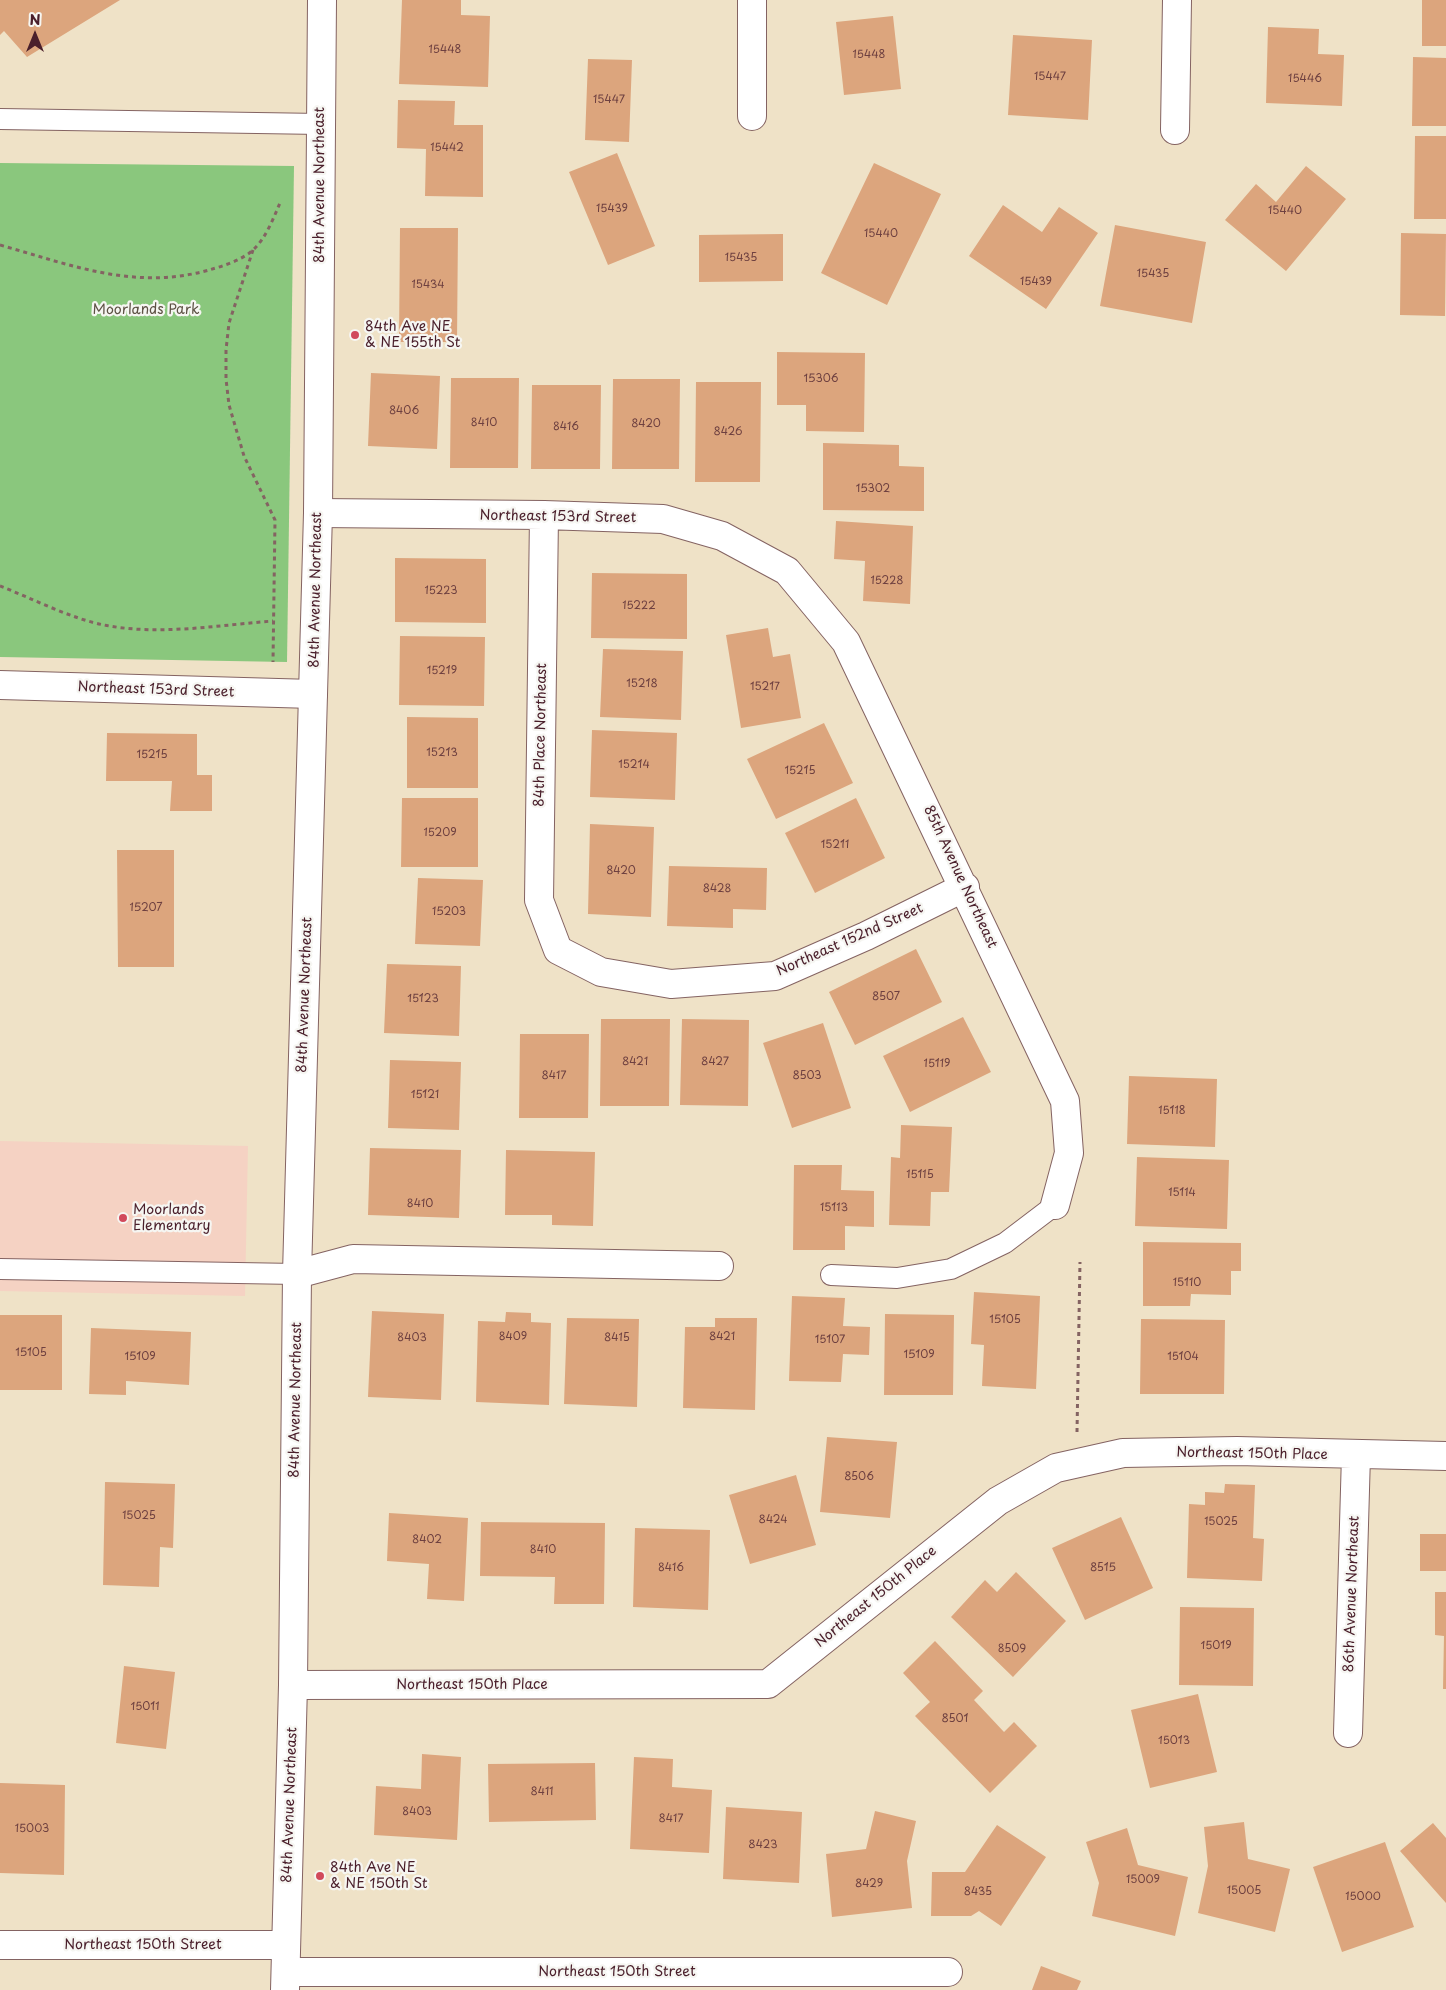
<!DOCTYPE html>
<style>
body{margin:0}
#map{position:relative;width:1446px;height:1990px;overflow:hidden;background:#efe2c7;font-family:"Playpen Sans",sans-serif}
canvas{display:block}
.north{position:absolute;left:10px;top:10px;width:50px;height:50px;-webkit-text-stroke:4px #f6f6f2;paint-order:stroke;rotate:0deg;font-size:14px;font-weight:700;line-height:20px;text-align:center;color:#4a1f2b}
.north::after{content:'';display:block;margin:auto;width:18px;height:22px;background:#4a1f2b;clip-path:polygon(50% 0,100% 100%,50% 72%,0 100%)}
</style>
<div id="map">
<canvas width="1446" height="1990"></canvas>
<div class="north">N</div>
</div>
<script>
const ctx = document.querySelector('canvas').getContext('2d');
ctx.lineJoin = 'round';
function paint(path, color) {
  ctx.fillStyle = color;
  ctx.fill(path, 'evenodd');
}
function stroke(path, color, width, dash) {
  ctx.strokeStyle = color;
  ctx.lineWidth = width;
  ctx.lineCap = dash ? 'butt' : 'round';
  ctx.setLineDash(dash || []);
  ctx.stroke(path);
}
function write(font, color, halo, rows, align = 'center') {
  ctx.font = font + ' "Playpen Sans",sans-serif';
  ctx.lineWidth = 4.5;
  ctx.setLineDash([]);
  ctx.textBaseline = 'middle';
  ctx.strokeStyle = halo;
  ctx.fillStyle = color;
  for (const [text, x, y, turn = 0] of rows) {
    ctx.save();
    ctx.translate(x, y);
    ctx.rotate((+turn || 0) * Math.PI / 180);
    ctx.textAlign = isNaN(turn) ? turn : align;
    if (halo) ctx.strokeText(text, 0, 0);
    ctx.fillText(text, 0, 0);
    ctx.restore();
  }
}
const built = new Path2D(`
 M0,1141L248,1146L245,1296L0,1291Z`);
const green = new Path2D(`
 M0,163L294,166L287,662L0,657Z`);
const building = new Path2D(`
 M0,0H120L27,57L4,31L0,35Z
 M402,0H461V15L490,16L488,87L399,84Z
 M1422,0H1446V46H1422Z
 M893,16L901,89L844,95L836,22Z
 M1268,27L1319,29L1318,54L1344,55L1342,106L1266,103Z
 M1013,35L1092,40L1088,120L1008,115Z
 M1413,57L1446,58V126H1412Z
 M588,59L632,60L629,142L585,140Z
 M398,100L455,101L454,125H483V197L425,196L426,149L397,148Z
 M1415,136H1446V219H1414Z
 M617,153L655,246L608,265L569,172Z
 M874,163L941,194L887,305L821,273Z
 M1306,166L1346,199L1286,271L1225,220L1256,184L1276,202Z
 M1003,205L1042,232L1059,207L1098,233L1046,309L969,256Z
 M1115,225L1206,242L1192,323L1100,306Z
 M400,228H458L457,342H399Z
 M1401,233L1446,234L1445,316L1400,315Z
 M783,234V281L699,282V235Z
 M777,352L865,353L864,432L806,431V405H777Z
 M371,373L440,376L437,449L368,446Z
 M451,378H519L518,468H450Z
 M613,379H680L679,469H612Z
 M696,382H761L760,482H695Z
 M532,385H601L600,469H531Z
 M823,443L899,445V466L924,467V511L823,510Z
 M836,521L913,526L910,604L863,601L865,561L834,559Z
 M395,558L486,559V623L395,622Z
 M592,573L687,574V639L591,638Z
 M768,628L773,657L790,654L801,718L741,728L726,635Z
 M400,636L485,637L484,706L399,705Z
 M603,649L683,651L681,720L600,717Z
 M407,717L478,718V788H407Z
 M824,723L853,783L776,819L747,759Z
 M592,730L677,733L675,800L590,797Z
 M107,733L197,734V775H212V811H170L172,781H106Z
 M402,798H478V867H401Z
 M856,798L885,858L815,893L785,833Z
 M590,824L654,827L651,917L588,914Z
 M117,850H174V967H118Z
 M669,866L767,868L766,910L733,909V928L667,926Z
 M418,878L483,880L480,946L415,944Z
 M916,949L942,1002L855,1045L829,992Z
 M387,964L461,966L459,1036L384,1033Z
 M963,1017L991,1072L910,1112L883,1056Z
 M601,1019H670L669,1106H600Z
 M682,1019L749,1020L748,1106L680,1105Z
 M823,1023L851,1108L792,1128L763,1043Z
 M520,1034H589L588,1118H519Z
 M390,1060L461,1062L459,1130L388,1128Z
 M1129,1076L1217,1079L1215,1147L1127,1144Z
 M901,1125L952,1127L949,1192H931L930,1226L889,1225L891,1157L900,1158Z
 M370,1148L461,1150L459,1218L368,1215Z
 M506,1150L595,1152L593,1226L552,1225V1215H505Z
 M1137,1157L1229,1160L1227,1229L1135,1226Z
 M794,1165H842L841,1190L874,1191V1227L845,1226V1250H793Z
 M1143,1242L1241,1243V1271H1231V1295L1191,1294L1190,1306H1143Z
 M974,1292L1040,1296L1036,1389L982,1386L984,1345L971,1344Z
 M792,1296L845,1298L843,1326L870,1327L869,1355L843,1354L841,1382L789,1381Z
 M372,1311L444,1314L441,1400L368,1397Z
 M506,1312L531,1313V1322L551,1323L549,1405L476,1402L478,1321L505,1322Z
 M885,1314L954,1315L953,1395H884Z
 M0,1315H62V1390H0Z
 M567,1318L639,1319L637,1407L564,1404Z
 M715,1318H757L755,1410L683,1408L685,1327H715Z
 M1141,1319L1225,1320L1224,1394H1140Z
 M91,1328L191,1332L189,1385L126,1381V1395L89,1394Z
 M827,1437L897,1442L890,1518L820,1512Z
 M796,1475L816,1545L750,1564L729,1495Z
 M105,1482L175,1484L173,1548L160,1547L159,1587L103,1585Z
 M1225,1484L1255,1485L1253,1538L1264,1539L1262,1581L1187,1578L1189,1504L1205,1505V1492L1224,1493Z
 M389,1513L468,1518L464,1601L427,1599L429,1564L387,1561Z
 M1121,1517L1153,1588L1085,1620L1052,1548Z
 M481,1522L605,1523L604,1604H554L555,1577L480,1576Z
 M635,1528L710,1530L708,1610L633,1607Z
 M1420,1534H1446V1571H1420Z
 M1016,1572L1066,1621L1013,1677L951,1617L985,1580L997,1592Z
 M1435,1592H1446V1689H1443L1444,1636L1435,1635Z
 M1180,1607L1254,1608L1253,1686L1179,1685Z
 M935,1641L983,1691L974,1700L1004,1732L1014,1722L1037,1746L990,1793L915,1716L930,1702L903,1673Z
 M124,1666L175,1672L166,1749L116,1743Z
 M1198,1694L1217,1772L1150,1788L1131,1710Z
 M422,1754L461,1757L457,1840L374,1835L376,1786L421,1789Z
 M634,1757L673,1759L672,1787L712,1790L709,1853L630,1849Z
 M595,1763L596,1820L489,1822L488,1764Z
 M0,1783L65,1785L64,1875L0,1873Z
 M726,1807L802,1812L799,1883L723,1879Z
 M875,1811L916,1821L907,1861L912,1908L832,1917L826,1854L866,1849Z
 M1244,1822L1248,1859L1290,1869L1275,1932L1198,1913L1208,1866L1204,1827Z
 M1433,1823L1446,1838V1903L1400,1851Z
 M997,1825L1046,1857L1001,1926L979,1911L971,1916H931L932,1872H965Z
 M1127,1828L1138,1865L1188,1877L1175,1936L1092,1916L1099,1883L1086,1842Z
 M1385,1842L1414,1927L1342,1952L1313,1867Z
 M1041,1966L1081,1981L1077,1990H1032Z`);
const path = new Path2D(`
 M0,245C71,265 135,291 209,270C223,266 242,260 253,250C266,238 273,219 280,203
 M253,250L229,323L226,350V379L229,405L244,456L275,520L273,662
 M0,586C31,598 72,619 104,625C159,636 219,625 273,621
 M1077,1432L1080,1262`);
const service = new Path2D(`
 M0,119L321,124
 M0,1269L297,1274
 M831,1275L897,1278L951,1269L1005,1243L1055,1205`);
const minor = new Path2D(`
 M752,0V116
 M1175,130L1177,0
 M318,513L544,515L663,519L722,536L787,571L846,642L1065,1101L1069,1153L1055,1205
 M544,515L539,900L558,950L601,972L671,984L775,976L866,936L965,887
 M0,685L313,694
 M297,1274L353,1259L719,1266
 M293,1685L768,1684L998,1501L1056,1468L1123,1453L1237,1451L1446,1456
 M1348,1733L1356,1455
 M0,1945H285
 M286,1972H948`);
const tertiary = new Path2D(`
 M285,1990L293,1685L297,1274L318,513L322,0`);
const markers = [
 [355,335,5,"#d1495b"],
 [123,1218,5,"#d1495b"],
 [320,1876,5,"#d1495b"]
];
const numberNames = [
 ["15448",445,50],
 ["15448",869,55],
 ["15447",1050,77],
 ["15446",1305,79],
 ["15447",609,100],
 ["15442",447,148],
 ["15439",612,209],
 ["15440",1285,211],
 ["15440",881,234],
 ["15435",741,258],
 ["15435",1153,274],
 ["15439",1036,282],
 ["15434",428,285],
 ["15306",821,379],
 ["8406",404,411],
 ["8410",484,423],
 ["8420",646,424],
 ["8416",566,427],
 ["8426",728,432],
 ["15302",873,489],
 ["15228",887,581],
 ["15223",441,591],
 ["15222",639,606],
 ["15219",442,671],
 ["15218",642,684],
 ["15217",765,687],
 ["15213",442,753],
 ["15215",152,755],
 ["15214",634,765],
 ["15215",800,771],
 ["15209",440,833],
 ["15211",835,845],
 ["8420",621,871],
 ["8428",717,889],
 ["15207",146,908],
 ["15203",449,912],
 ["8507",886,997],
 ["15123",423,999],
 ["8421",635,1062],
 ["8427",715,1062],
 ["15119",937,1064],
 ["8417",554,1076],
 ["8503",807,1076],
 ["15121",425,1095],
 ["15118",1172,1111],
 ["15115",920,1175],
 ["15114",1182,1193],
 ["8410",420,1204],
 ["15113",834,1208],
 ["15110",1187,1283],
 ["15105",1005,1320],
 ["8409",513,1337],
 ["8421",722,1337],
 ["8403",412,1338],
 ["8415",617,1338],
 ["15107",830,1340],
 ["15105",31,1353],
 ["15109",919,1355],
 ["15109",140,1357],
 ["15104",1183,1357],
 ["8506",859,1477],
 ["15025",139,1516],
 ["8424",773,1520],
 ["15025",1221,1522],
 ["8402",427,1540],
 ["8410",543,1550],
 ["8416",671,1568],
 ["8515",1103,1568],
 ["15019",1216,1646],
 ["8509",1012,1649],
 ["15011",145,1707],
 ["8501",955,1719],
 ["15013",1174,1741],
 ["8411",542,1792],
 ["8403",417,1812],
 ["8417",671,1819],
 ["15003",32,1829],
 ["8423",763,1845],
 ["15009",1143,1880],
 ["8429",869,1884],
 ["15005",1244,1891],
 ["8435",978,1892],
 ["15000",1363,1897]
];
const streetNames = [
 ["84th Avenue Northeast",320,185,-90],
 ["Northeast 153rd Street",558,517,1],
 ["84th Avenue Northeast",316,590,-89],
 ["Northeast 153rd Street",156,690,2],
 ["84th Place Northeast",541,735,-89],
 ["85th Avenue Northeast",960,877,65],
 ["Northeast 152nd Street",850,940,-24],
 ["84th Avenue Northeast",305,995,-88],
 ["84th Avenue Northeast",296,1400,-89],
 ["Northeast 150th Place",1252,1454,1],
 ["86th Avenue Northeast",1352,1594,-88],
 ["Northeast 150th Place",876,1597,-39],
 ["Northeast 150th Place",472,1685],
 ["84th Avenue Northeast",290,1805,-88],
 ["Northeast 150th Street",143,1945],
 ["Northeast 150th Street",617,1972]
];
const parkNames = [
 ["Moorlands Park",146,310]
];
const poiNames = [
 ["84th Ave NE",365,327],
 ["& NE 155th St",365,343],
 ["Moorlands",133,1210],
 ["Elementary",133,1226],
 ["84th Ave NE",330,1868],
 ["& NE 150th St",330,1884]
];
paint(built, '#f5d2c3');
paint(green, '#8ac77d');
paint(building, '#dca57d');
stroke(service, '#846362', 22);
stroke(minor, '#846362', 30);
stroke(tertiary, '#846362', 30);
stroke(path, '#846362', 3, [4, 4]);
stroke(service, '#fff', 20);
stroke(minor, '#fff', 28);
stroke(tertiary, '#fff', 28);
for (const [x, y, r, color] of markers) {
  const dot = new Path2D();
  dot.arc(x, y, r, 0, 2 * Math.PI);
  ctx.fillStyle = color;
  ctx.fill(dot);
  stroke(dot, '#f6f6f2', 2);
}
write('11px', '#6e4040', null, numberNames);
write('14px', '#4a1f2b', '#f6f6f2', streetNames);
write('14px', '#5d5144', '#f6f6f2', parkNames);
write('14px', '#4a1f2b', '#f6f6f2', poiNames, 'left');
</script>
